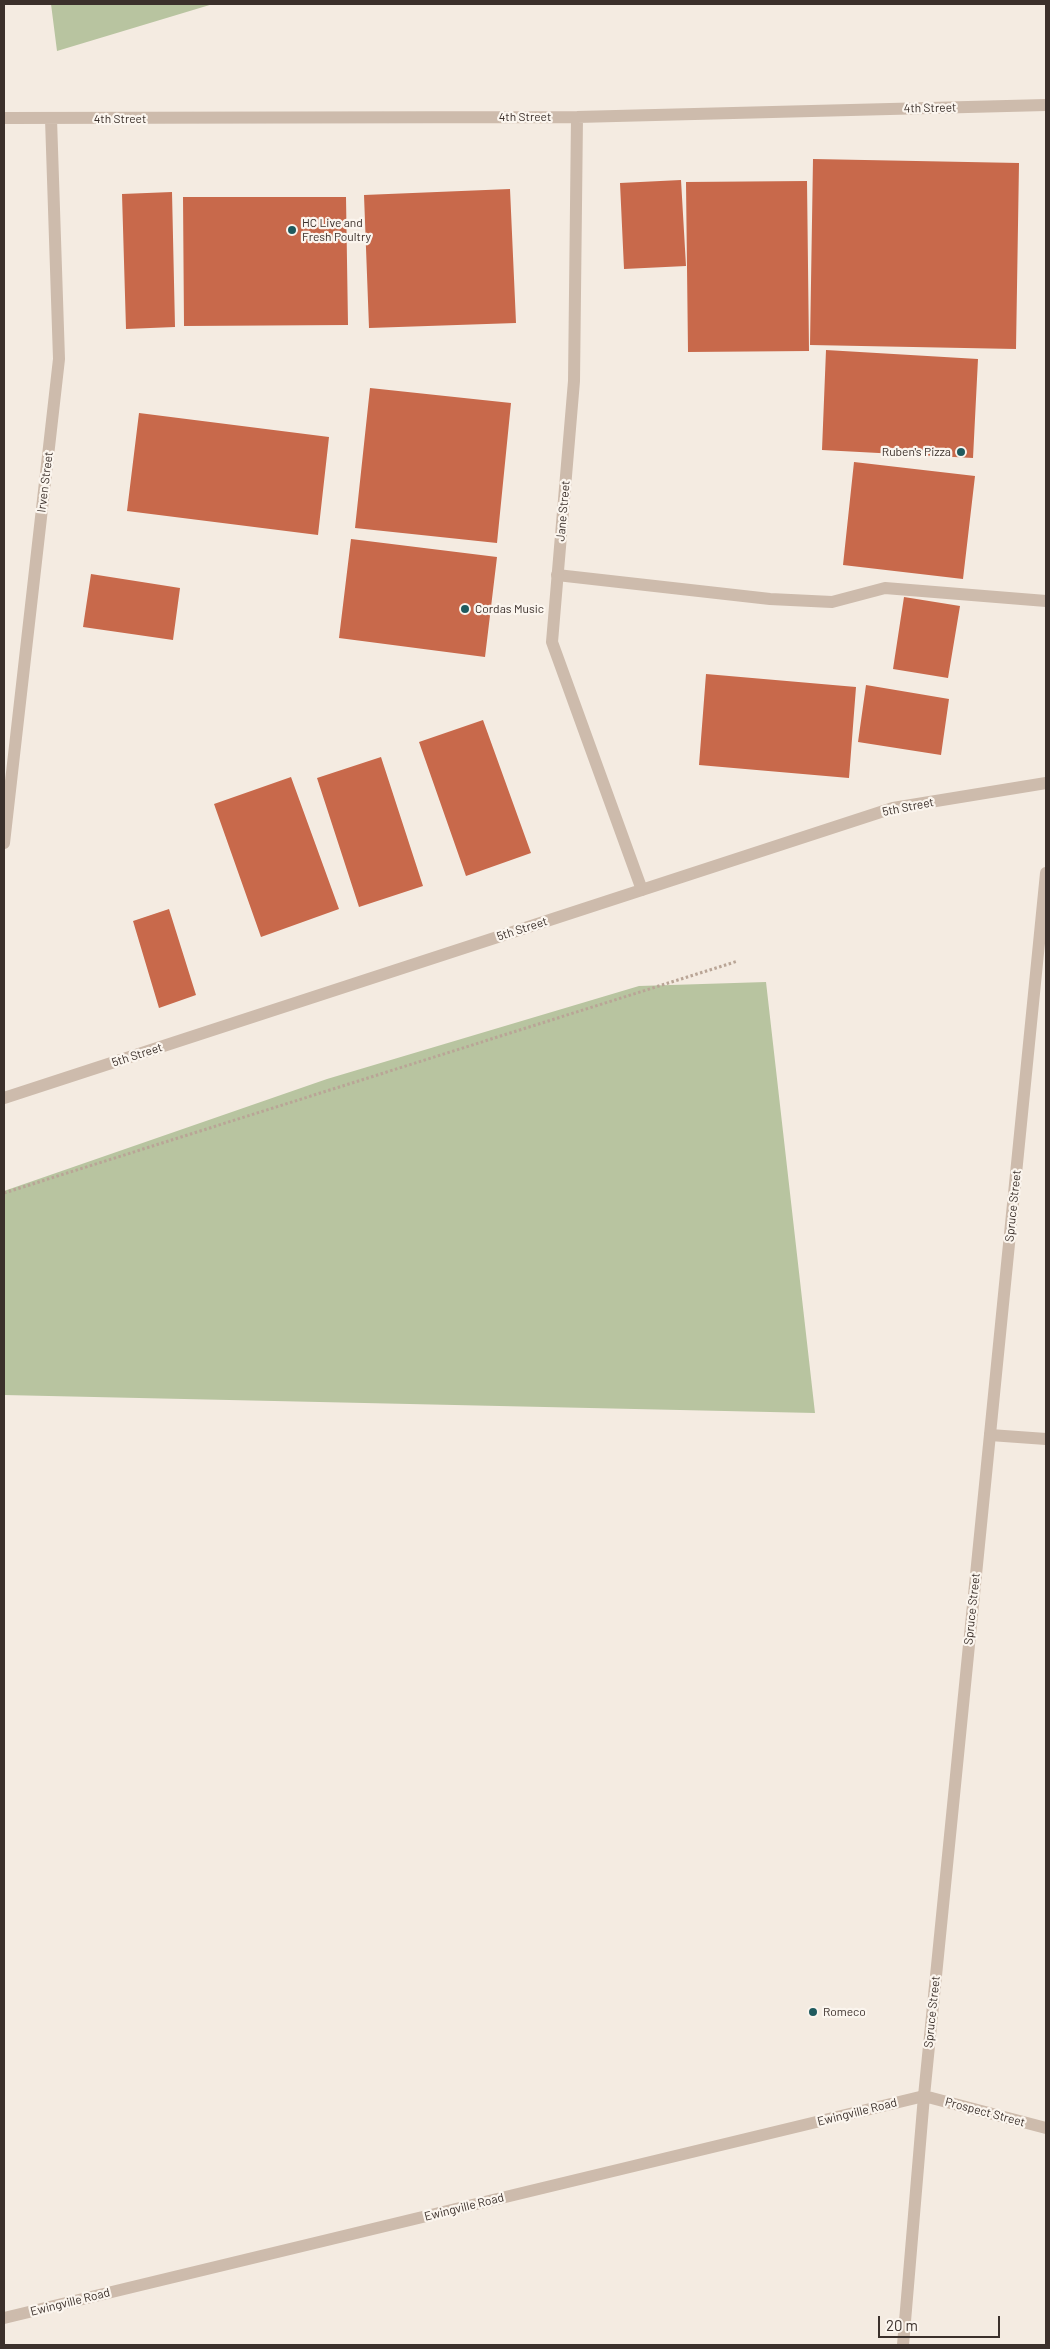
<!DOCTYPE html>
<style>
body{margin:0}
#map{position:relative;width:1050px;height:2349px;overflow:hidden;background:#f4ebe1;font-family:Barlow,sans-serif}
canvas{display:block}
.frame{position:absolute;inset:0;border:5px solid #3b302b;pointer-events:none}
.scale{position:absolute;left:878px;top:2316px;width:122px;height:22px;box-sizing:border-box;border:2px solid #3b302b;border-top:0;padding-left:6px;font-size:15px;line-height:18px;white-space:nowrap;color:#3b302b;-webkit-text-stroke:4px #fbf5ee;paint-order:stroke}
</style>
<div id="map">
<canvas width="1050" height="2349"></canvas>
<div class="frame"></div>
<div class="scale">20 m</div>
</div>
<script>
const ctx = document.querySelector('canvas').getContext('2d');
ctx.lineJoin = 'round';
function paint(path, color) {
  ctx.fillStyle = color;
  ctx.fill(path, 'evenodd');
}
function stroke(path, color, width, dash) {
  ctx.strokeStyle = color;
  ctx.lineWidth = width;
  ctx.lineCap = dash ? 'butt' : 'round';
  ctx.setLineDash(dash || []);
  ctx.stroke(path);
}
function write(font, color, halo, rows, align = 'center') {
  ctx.font = font + ' Barlow,sans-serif';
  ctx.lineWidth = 4.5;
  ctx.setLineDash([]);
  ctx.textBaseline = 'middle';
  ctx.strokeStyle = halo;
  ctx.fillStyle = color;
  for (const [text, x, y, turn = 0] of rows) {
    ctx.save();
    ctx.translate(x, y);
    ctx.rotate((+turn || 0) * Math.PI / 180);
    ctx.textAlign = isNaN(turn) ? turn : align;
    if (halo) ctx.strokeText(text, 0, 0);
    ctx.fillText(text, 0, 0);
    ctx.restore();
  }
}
const green = new Path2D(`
 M51,4H213L57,51Z
 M766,982L815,1413L4,1395V1191L327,1079L639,986Z`);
const building = new Path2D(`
 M813,159L1019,163L1016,349L810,345Z
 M681,180L686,266L624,269L620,183Z
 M807,181L809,351L688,352L686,182Z
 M510,189L516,323L369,328L364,195Z
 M172,192L175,327L126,329L122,194Z
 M183,197H346L348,325L184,326Z
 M826,350L978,359L973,458L822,450Z
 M370,388L511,403L497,543L355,528Z
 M139,413L329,437L318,535L127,511Z
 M854,462L975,476L963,579L843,565Z
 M351,539L497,557L485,657L339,638Z
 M91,574L180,588L173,640L83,627Z
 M904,597L960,606L948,678L893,669Z
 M706,674L856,687L849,778L699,765Z
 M866,685L949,699L941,755L858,742Z
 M483,720L531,853L466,876L419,742Z
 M381,757L423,886L359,907L317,778Z
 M291,777L339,909L261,937L214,804Z
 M169,909L196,995L159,1008L133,921Z`);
const path = new Path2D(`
 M4,1193L738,961`);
const service = new Path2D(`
 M557,575L770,599L832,602L885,588L1046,601`);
const minor = new Path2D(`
 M577,117L574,381L552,642L642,890
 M4,118L577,117L1046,105
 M4,843L59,359L51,119
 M4,1098L893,808L1046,783
 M990,1435L1046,1439
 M4,2318L924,2096`);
const tertiary = new Path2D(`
 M924,2096L1046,2128
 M903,2345L924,2096L1046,873`);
const markers = [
 [292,230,5,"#1f5a5e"],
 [961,452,5,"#1f5a5e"],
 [465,609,5,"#1f5a5e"],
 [813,2012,5,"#1f5a5e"]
];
const streetNames = [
 ["4th Street",930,108,-1],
 ["4th Street",525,117],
 ["4th Street",120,119],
 ["Irven Street",45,482,-83],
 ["Jane Street",563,511,-85],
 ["5th Street",908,807,-11],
 ["5th Street",522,929,-18],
 ["5th Street",137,1055,-18],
 ["Spruce Street",1013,1206,-84],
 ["Spruce Street",972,1609,-84],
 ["Spruce Street",932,2012,-84],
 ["Ewingville Road",857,2112,-14],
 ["Prospect Street",985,2112,15],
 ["Ewingville Road",464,2207,-14],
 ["Ewingville Road",70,2302,-14]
];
const poiNames = [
 ["HC Live and",302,223],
 ["Fresh Poultry",302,237],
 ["Ruben's Pizza",951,452,"right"],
 ["Cordas Music",475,609],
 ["Romeco",823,2012]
];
paint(green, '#b8c4a0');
paint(building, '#c8694b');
stroke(path, '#b9a596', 3, [2.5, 2.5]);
stroke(service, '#cdbbac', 12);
stroke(minor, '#cdbbac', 12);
stroke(tertiary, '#cdbbac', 12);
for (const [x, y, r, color] of markers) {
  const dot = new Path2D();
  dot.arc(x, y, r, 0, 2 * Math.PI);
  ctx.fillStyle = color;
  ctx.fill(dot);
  stroke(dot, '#fbf5ee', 2);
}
write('12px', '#3b302b', '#fbf5ee', streetNames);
write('12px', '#3b302b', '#fbf5ee', poiNames, 'left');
</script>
